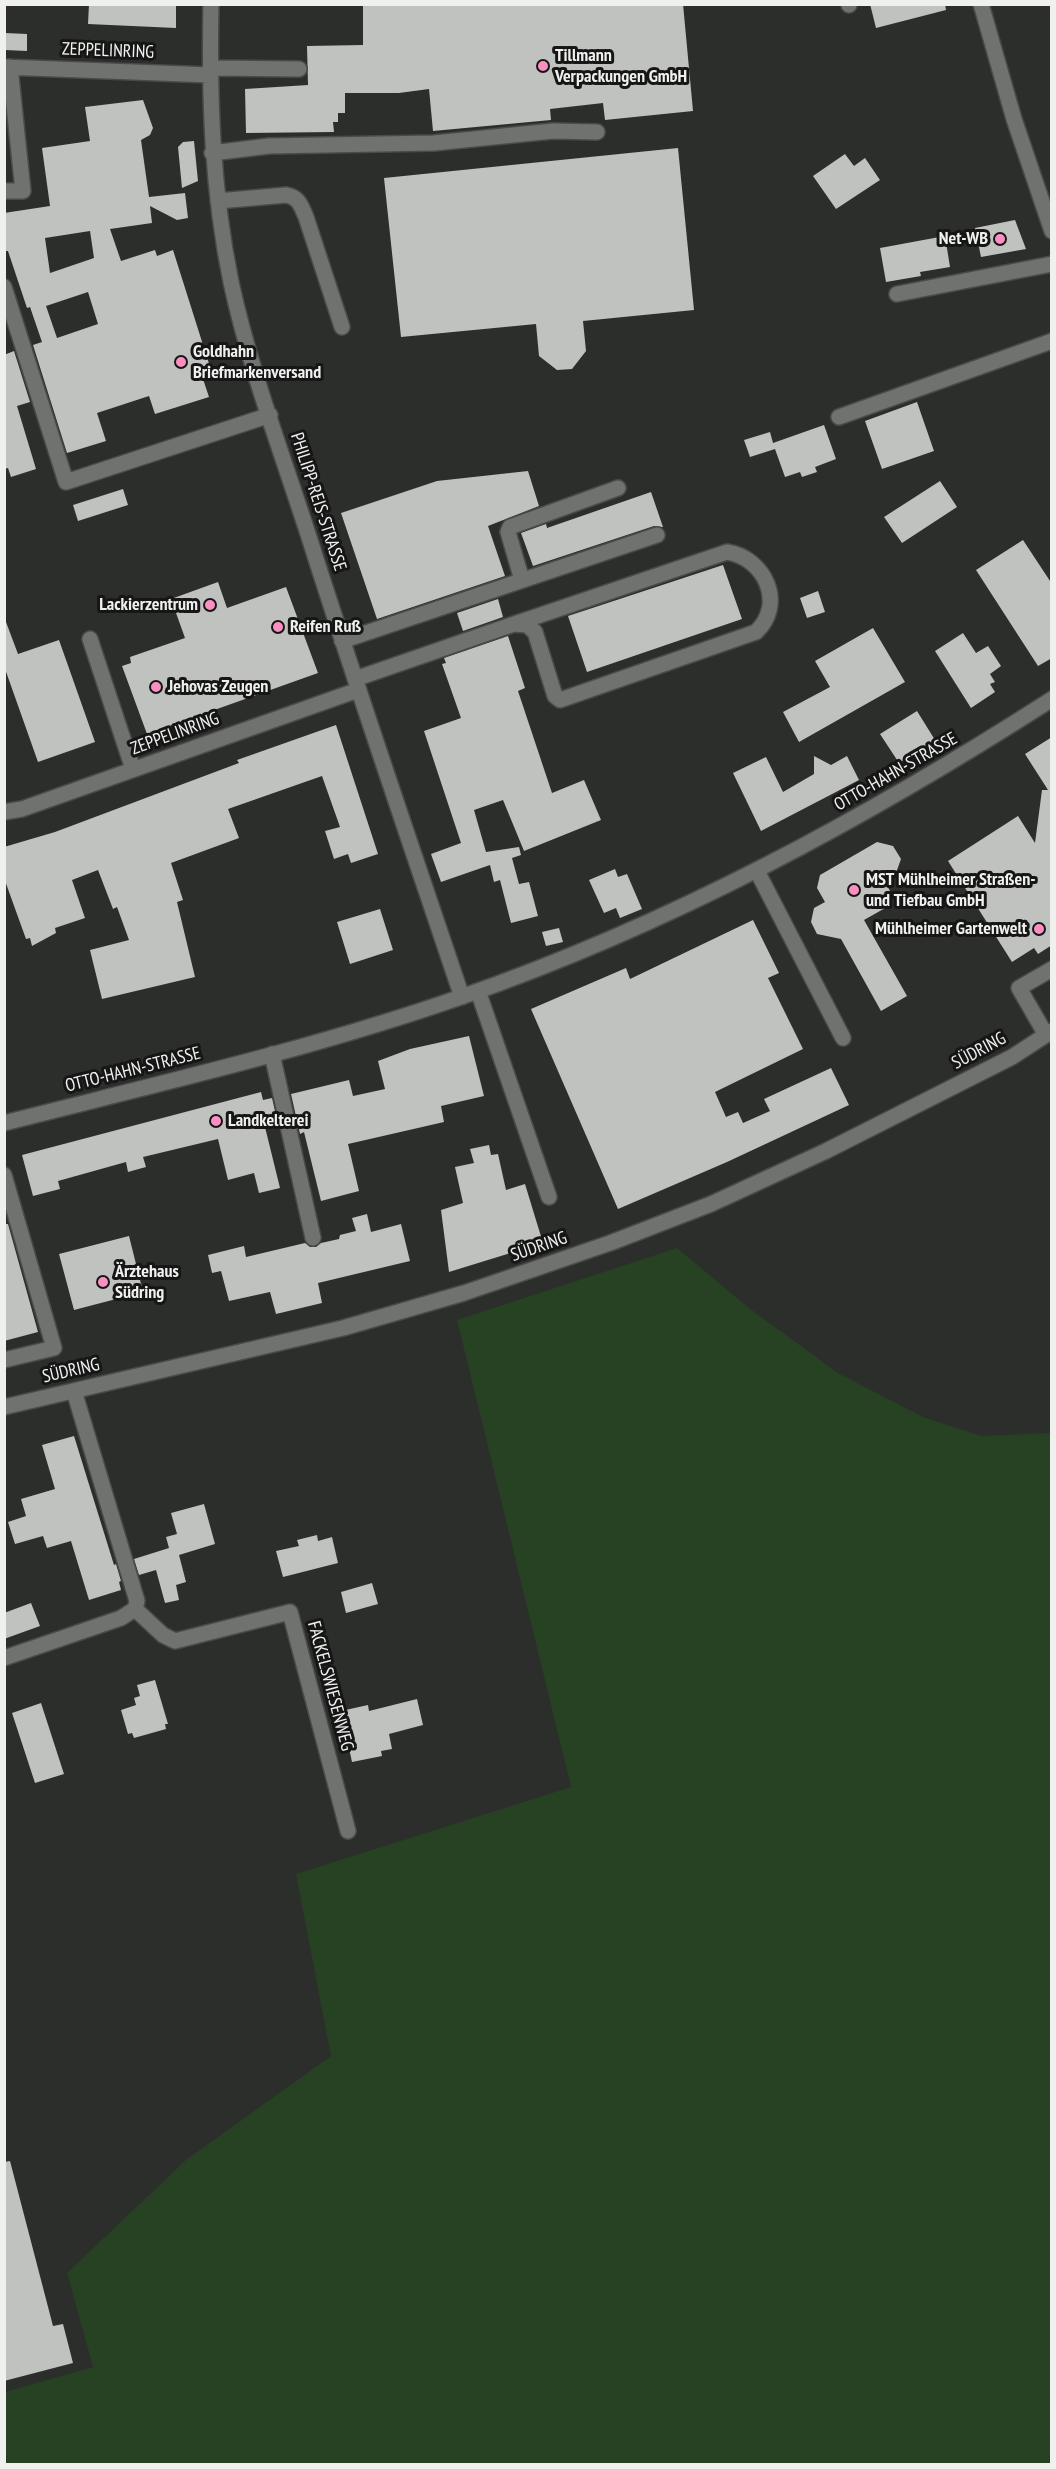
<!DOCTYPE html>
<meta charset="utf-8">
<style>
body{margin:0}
#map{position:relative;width:1056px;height:2469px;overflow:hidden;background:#2c2e2b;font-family:"PT Sans Narrow",sans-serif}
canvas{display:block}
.frame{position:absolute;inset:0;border:6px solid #f0f1ef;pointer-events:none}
</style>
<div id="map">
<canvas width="1056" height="2469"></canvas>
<div class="frame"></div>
</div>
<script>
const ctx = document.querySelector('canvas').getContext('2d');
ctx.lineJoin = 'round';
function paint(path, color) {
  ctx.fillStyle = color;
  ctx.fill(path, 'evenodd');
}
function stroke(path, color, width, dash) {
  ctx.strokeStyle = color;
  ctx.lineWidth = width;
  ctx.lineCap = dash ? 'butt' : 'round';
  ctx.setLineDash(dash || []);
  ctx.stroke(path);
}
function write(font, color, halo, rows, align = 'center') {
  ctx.font = font + ' "PT Sans Narrow",sans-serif';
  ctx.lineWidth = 6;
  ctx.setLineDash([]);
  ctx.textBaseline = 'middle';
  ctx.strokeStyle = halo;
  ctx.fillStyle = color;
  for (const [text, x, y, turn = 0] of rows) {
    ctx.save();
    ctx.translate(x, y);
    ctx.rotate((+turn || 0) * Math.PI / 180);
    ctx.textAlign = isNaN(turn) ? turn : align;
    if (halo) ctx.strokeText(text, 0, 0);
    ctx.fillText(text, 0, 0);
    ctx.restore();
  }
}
const green = new Path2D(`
 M677,1248L749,1308L838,1373L923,1417L981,1436L1051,1433V2464H5V2392L93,2367L67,2273L186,2160L331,2056L296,1874L571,1787L457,1320Z`);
const building = new Path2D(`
 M89,4H176V28L88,24Z
 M363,4H683L693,111L605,120L603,103L550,109L551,120L433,131L429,89L399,93H345V113H338V122H333L334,132L246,133L245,89L308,85L307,46L363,45Z
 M870,4H945L946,10L876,28Z
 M5,33L27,34V51L5,50Z
 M143,100L153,128L150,135L141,140L149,197L185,193L188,218L177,220L150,206L152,223L110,229L121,261L155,250L157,256L173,250L210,367L200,370L209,397L155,414L149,396L97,413L106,441L67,453L33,345L42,342L30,307L27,308L8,251H4V213L50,206L42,148L90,141L85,107ZM90,231L94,258L50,273L45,238ZM88,292L98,324L57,338L46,306Z
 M194,141L198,181L182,188L178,147L183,142Z
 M678,148L694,310L583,321L586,351L572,369L557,370L539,356L536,324L401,337L384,178Z
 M845,154L854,166L865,158L880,180L836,209L813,176Z
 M1015,220L1026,249L981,257L975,228Z
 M945,236L950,267L920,272L921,276L886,282L880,248Z
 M14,351L30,402L17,406L36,469L11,477L8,468L4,469V355Z
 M917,402L934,451L882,469L865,421Z
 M824,425L836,459L815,467L817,472L802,477L800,472L785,477L775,449L750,457L744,440L770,432L773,443Z
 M528,471L539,506L488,526L505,576L377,619L341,513L437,481Z
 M940,481L957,507L902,543L884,517Z
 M123,489L128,505L78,521L73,505Z
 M651,492L663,527L654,526L533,566L521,533L546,524L547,528Z
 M1023,540L1052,584V658L1038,666L976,570Z
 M723,565L742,619L587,672L568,616Z
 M218,582L227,608L286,587L318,673L147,734L122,666L131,663L130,657L185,638L171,599Z
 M818,591L825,612L807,618L800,598Z
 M498,599L503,617L463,631L457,613Z
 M4,622H6L18,654L59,640L95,742L38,762L4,666Z
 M873,628L905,682L799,742L783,712L830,687L815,661Z
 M963,633L976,653L988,646L1001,666L990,674L995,682L990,684L995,692L971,708L935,651Z
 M508,636L525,688L518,691L552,793L584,780L601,820L524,851L503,800L474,810L486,852L519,847L521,855L512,858L519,884L529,882L538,916L511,923L500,880L494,882L490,865L441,882L431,854L461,843L424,731L461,718L442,664L446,663L444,658Z
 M917,711L935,740L899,763L880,734Z
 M336,725L378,854L351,863L348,854L334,859L325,831L340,827L322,776L228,809L239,838L171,863L183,900L177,902L195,977L102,999L90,950L129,940L117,907L113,909L98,870L72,880L85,918L55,928L56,933L32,946L30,938L26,939L4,878V847L55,832L239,763L237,760Z
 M1052,737V945L1038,954L1034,948L1012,962L948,861L1018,816L1035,843L1042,790H1048L1025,754Z
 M814,756L831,765L847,756L859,780L761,831L733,773L766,757L783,792L814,774Z
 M877,842L893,846L901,859L896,873L884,880L890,891L887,907L864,920L907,996L881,1011L841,939L817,934L811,922L814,908L825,902L817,888L820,875Z
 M615,869L618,877L627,874L642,909L620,918L616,908L604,913L589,880Z
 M380,909L393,950L350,964L337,922Z
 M753,920L779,973L768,978L803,1049L715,1092L726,1117L738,1112L743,1123L770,1111L764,1099L831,1068L849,1105L727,1162L618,1209L531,1009L626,968L630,979Z
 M559,928L563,942L546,946L542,932Z
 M469,1036L484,1096L441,1106L444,1122L348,1144L359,1191L321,1201L304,1132L300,1134L291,1094L349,1080L353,1096L385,1089L378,1061L410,1049Z
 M261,1092L263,1100L272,1098L278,1124L265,1127L280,1188L259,1193L254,1173L228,1180L218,1139L143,1157L146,1167L128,1172L126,1162L58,1181L60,1189L33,1196L22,1155Z
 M489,1145L491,1155L498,1154L506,1190L525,1184L543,1243L449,1272L441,1210L463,1203L455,1167L474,1163L470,1149Z
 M367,1214L371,1232L401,1224L410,1261L318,1283L322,1303L276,1314L270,1292L229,1301L221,1271L212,1273L208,1255L244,1246L246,1257L305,1243L310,1247H316L321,1243L339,1239L340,1235L356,1231L352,1218Z
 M4,1224H8L38,1332L4,1341Z
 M129,1236L143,1292L74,1310L59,1254Z
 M74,1436L114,1565L116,1564L121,1581L119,1582L121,1590L89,1600L71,1541L47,1548L43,1536L15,1544L8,1522L26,1516L21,1499L55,1489L42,1445Z
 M204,1504L215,1544L179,1555L186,1582L176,1585L179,1600L165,1603L156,1570L139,1575L134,1559L169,1548L166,1537L177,1534L171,1513Z
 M317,1535L318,1541L332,1537L338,1563L283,1577L276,1551L299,1546L297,1540Z
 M372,1583L378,1604L346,1613L341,1592Z
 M31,1603L40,1626L4,1639V1613Z
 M155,1680L168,1724H165L166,1729L134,1738L132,1733L128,1734L121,1710L136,1705L134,1698L140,1696L137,1685Z
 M417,1699L423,1725L389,1734L392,1749L381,1751L382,1756L352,1762L341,1711L368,1705L369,1711Z
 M41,1703L64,1774L35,1783L12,1713Z
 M10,2161L53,2326L63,2324L73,2363L4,2381V2162Z`);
const minor = new Path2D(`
 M211,4C209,98 212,190 231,282C251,375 288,469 316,559C363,706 413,851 462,997
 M849,4V5
 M981,4L1014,119L1052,231
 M4,67L210,75
 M210,68L299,69
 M212,153L269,146L434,143L553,131L597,132
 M4,191H23L10,67
 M218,201L286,195C299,197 301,206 306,217L342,327
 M4,287L66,482L270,415
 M897,294L1052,264
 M839,417L1052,341
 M522,580L508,532L510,527L618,488
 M90,639L133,769
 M342,641L657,535
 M355,679L514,624L527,625L535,632L555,696L560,700L756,632C786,604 765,558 727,552L514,624
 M4,812L22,809L358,690
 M757,871L843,1038
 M478,991L549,1197
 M1046,1035L1019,988L1052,969
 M272,1054L313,1238
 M4,1123C157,1084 312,1049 461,997C671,924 865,819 1052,699
 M4,1175L54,1348L4,1360
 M4,1407L343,1328L464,1293L610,1243L711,1204L826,1151L1012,1057L1052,1031
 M135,1609L163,1635L175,1641L290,1612L348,1831
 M4,1658L121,1618L135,1609L137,1601L74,1391`);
const markers = [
 [543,66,6,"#fc8fc2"],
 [1000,239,6,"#fc8fc2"],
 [181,362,6,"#fc8fc2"],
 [210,605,6,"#fc8fc2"],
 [278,627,6,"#fc8fc2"],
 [156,687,6,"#fc8fc2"],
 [854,890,6,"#fc8fc2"],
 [1039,929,6,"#fc8fc2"],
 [216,1121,6,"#fc8fc2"],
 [103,1282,6,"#fc8fc2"]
];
const streetNames = [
 ["ZEPPELINRING",108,51,2],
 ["PHILIPP-REIS-STRASSE",318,502,72],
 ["ZEPPELINRING",175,734,-20],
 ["OTTO-HAHN-STRASSE",896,772,-30],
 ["SÜDRING",979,1051,-28],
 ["OTTO-HAHN-STRASSE",133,1070,-14],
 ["SÜDRING",539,1247,-19],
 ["SÜDRING",71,1371,-13],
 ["FACKELSWIESENWEG",330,1686,75]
];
const poiNames = [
 ["Tillmann",555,56],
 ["Verpackungen GmbH",555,77],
 ["Net-WB",988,239,"right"],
 ["Goldhahn",193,352],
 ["Briefmarkenversand",193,373],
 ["Lackierzentrum",198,605,"right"],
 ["Reifen Ruß",290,627],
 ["Jehovas Zeugen",168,687],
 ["MST Mühlheimer Straßen-",866,880],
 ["und Tiefbau GmbH",866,901],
 ["Mühlheimer Gartenwelt",1027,929,"right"],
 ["Landkelterei",228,1121],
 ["Ärztehaus",115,1272],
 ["Südring",115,1293]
];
paint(green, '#274123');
paint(building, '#bfc2bf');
stroke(minor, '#494b49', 18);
stroke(minor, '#6f726e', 15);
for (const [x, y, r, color] of markers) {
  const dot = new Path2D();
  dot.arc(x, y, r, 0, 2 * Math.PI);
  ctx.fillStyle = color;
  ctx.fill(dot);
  stroke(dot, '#151615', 2);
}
write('18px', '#f0f1ef', '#151615', streetNames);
write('bold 18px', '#f0f1ef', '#151615', poiNames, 'left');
</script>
